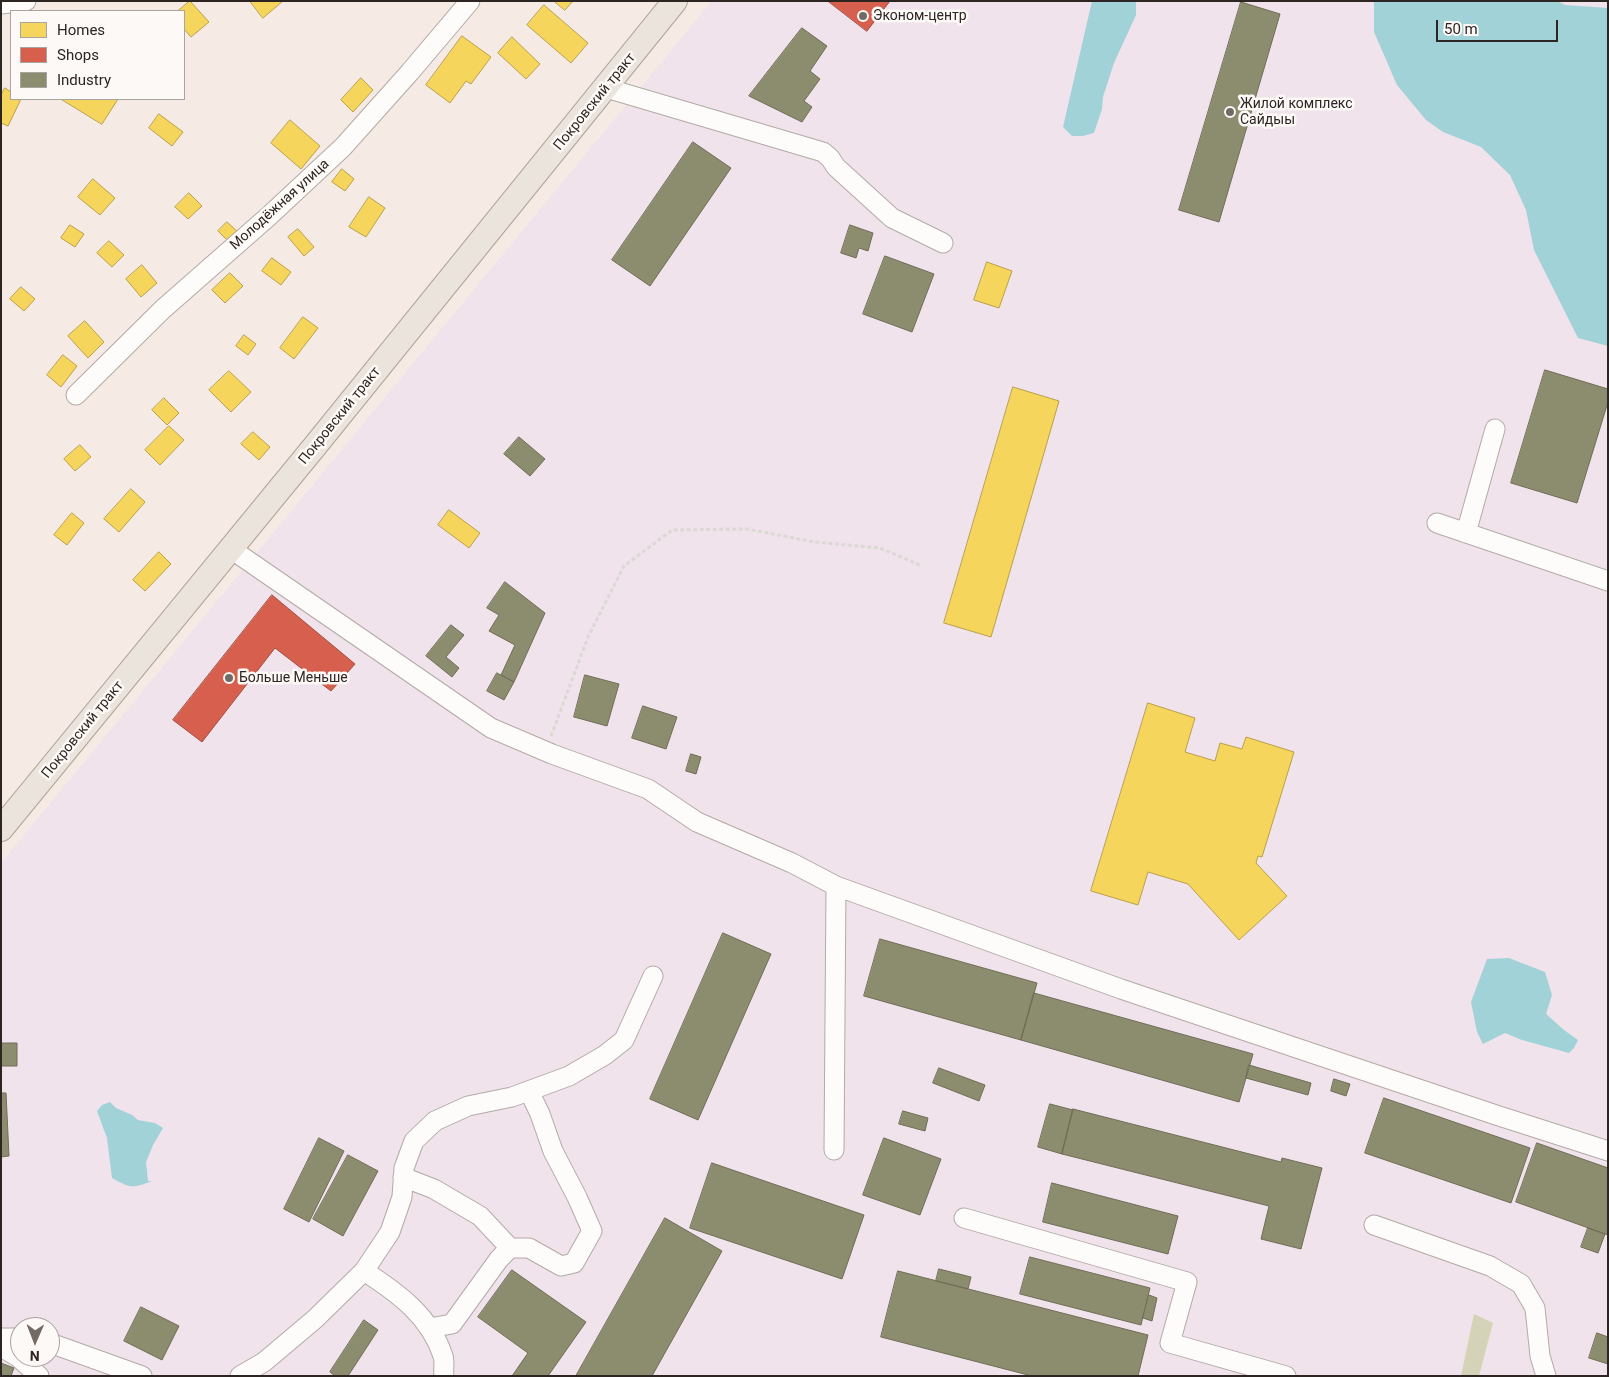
<!DOCTYPE html>
<meta charset="utf-8">
<style>
body{margin:0}
#map{position:relative;width:1609px;height:1377px;overflow:hidden;background:#f5eae4;font-family:Roboto,sans-serif}
canvas{display:block}
.frame{position:absolute;inset:0;border:2px solid #2d2521;pointer-events:none}
.legend{position:absolute;left:10px;top:10px;width:175px;height:90px;box-sizing:border-box;background:#fdf9f7;border:1px solid #aaa4a1;margin:0;padding:6px 9px;list-style:none;font-size:15px;color:#2d2521}
.legend li{display:flex;align-items:center;gap:10px;height:25px}
.legend b{width:25px;border:1px solid #aaa4a1}
.north{position:absolute;left:10px;top:1317px;width:50px;height:50px;box-sizing:border-box;background:#fdf9f7;border:1px solid #aaa4a1;border-radius:50%;rotate:181deg;font-size:14px;font-weight:700;line-height:20px;text-align:center;color:#2d2521}
.north::after{content:'';display:block;margin:auto;width:18px;height:22px;background:#736a65;clip-path:polygon(50% 0,100% 100%,50% 72%,0 100%)}
.scale{position:absolute;left:1436px;top:20px;width:122px;height:22px;box-sizing:border-box;border:2px solid #2d2521;border-top:0;padding-left:6px;font-size:15px;line-height:18px;white-space:nowrap;color:#2d2521;-webkit-text-stroke:4px #fdf9f7;paint-order:stroke}
</style>
<div id="map">
<canvas width="1609" height="1377"></canvas>
<div class="frame"></div>
<ul class="legend">
<li><b style="height:14px;background:#f6d55c"></b>Homes</li>
<li><b style="height:14px;background:#d6604d"></b>Shops</li>
<li><b style="height:14px;background:#8c8c6e"></b>Industry</li>
</ul>
<div class="north">N</div>
<div class="scale">50 m</div>
</div>
<script>
const ctx = document.querySelector('canvas').getContext('2d');
ctx.lineJoin = 'round';
function paint(path, color) {
  ctx.fillStyle = color;
  ctx.fill(path, 'evenodd');
}
function stroke(path, color, width, dash) {
  ctx.strokeStyle = color;
  ctx.lineWidth = width;
  ctx.lineCap = dash ? 'butt' : 'round';
  ctx.setLineDash(dash || []);
  ctx.stroke(path);
}
function write(font, color, halo, rows, align = 'center') {
  ctx.font = font + ' Roboto,sans-serif';
  ctx.lineWidth = 5;
  ctx.setLineDash([]);
  ctx.textBaseline = 'middle';
  ctx.strokeStyle = halo;
  ctx.fillStyle = color;
  for (const [text, x, y, turn = 0] of rows) {
    ctx.save();
    ctx.translate(x, y);
    ctx.rotate((+turn || 0) * Math.PI / 180);
    ctx.textAlign = isNaN(turn) ? turn : align;
    if (halo) ctx.strokeText(text, 0, 0);
    ctx.fillText(text, 0, 0);
    ctx.restore();
  }
}
const industrial = new Path2D(`
 M712,1H1608V1376H1V863ZM20,1327H50V1357H20Z`);
const green = new Path2D(`
 M1474,1314L1493,1323L1479,1376H1461Z`);
const water = new Path2D(`
 M1092,1H1136V15L1114,63L1103,97L1102,109L1094,133L1083,136H1072L1063,127Z
 M1374,1H1557L1565,5L1608,8V346L1578,338L1534,250L1526,210L1510,175L1481,147L1443,132L1426,120L1397,85L1374,32Z
 M1509,958L1545,972L1552,995L1546,1014L1564,1030L1578,1040L1574,1048L1569,1053L1522,1040L1505,1033L1483,1044L1477,1032L1471,1002L1487,959Z
 M110,1102L116,1108L132,1115L138,1120L155,1123L163,1128L153,1145L146,1162L148,1181H152C132,1189 130,1188 112,1178L107,1138L97,1111L102,1105Z`);
const homes = new Path2D(`
 M190,1L209,22L191,37L184,29V11H178Z
 M250,1H283L263,18Z
 M554,1H573L565,10Z
 M544,5L588,43L571,63L527,25Z
 M462,36L491,57L471,84L466,81L450,103L426,85Z
 M512,37L540,64L526,79L498,53Z
 M361,78L373,90L353,112L341,100Z
 M5,88L11,92V99H21L8,126L1,123V95Z
 M61,99H118L102,124Z
 M159,114L183,132L172,146L149,128Z
 M290,120L320,146L301,169L271,143Z
 M342,169L354,179L345,191L332,182Z
 M93,179L115,198L100,215L78,197Z
 M189,193L202,206L188,219L175,207Z
 M369,197L385,208L366,237L349,227Z
 M227,222L238,232L229,242L218,231Z
 M70,225L84,234L75,247L61,238Z
 M298,229L314,247L304,256L288,237Z
 M109,241L124,255L112,267L97,253Z
 M272,258L291,272L281,285L262,271Z
 M987,262L1012,271L999,308L974,300Z
 M142,265L157,283L141,297L126,279Z
 M230,273L243,286L225,303L212,290Z
 M21,287L35,299L24,311L10,299Z
 M303,317L318,328L294,359L280,348Z
 M85,321L104,342L88,358L68,336Z
 M244,335L256,344L248,355L236,346Z
 M63,355L77,366L61,387L47,375Z
 M229,371L251,392L231,412L209,390Z
 M1013,387L1059,401L991,637L944,623Z
 M164,398L179,413L167,425L152,410Z
 M169,426L184,440L160,465L145,450Z
 M253,432L270,447L259,460L241,444Z
 M80,445L91,457L75,471L64,459Z
 M131,489L145,502L119,532L104,519Z
 M449,510L480,533L469,548L438,525Z
 M72,513L84,523L67,545L54,535Z
 M159,552L171,564L145,591L133,580Z
 M1148,703L1195,718L1185,752L1215,761L1220,743L1242,749L1246,737L1294,752L1262,857L1258,856L1256,863L1287,896L1239,940L1188,884L1148,872L1138,905L1091,891Z`);
const shops = new Path2D(`
 M828,1H890L867,31Z
 M272,595L355,664L331,691L275,648L202,742L173,720Z`);
const industry = new Path2D(`
 M1241,2L1280,14L1219,222L1179,210Z
 M802,28L827,46L810,71L820,79L804,101L812,107L802,122L749,96Z
 M693,142L731,168L650,286L612,260Z
 M850,225L873,233L868,251L859,248L856,258L841,253Z
 M885,256L934,274L912,332L863,314Z
 M1545,370L1608,389V402L1577,503L1511,483Z
 M519,437L545,459L530,476L504,454Z
 M505,582L545,613L514,682L501,675L515,645L489,631L499,615L487,608Z
 M451,625L464,635L446,657L459,668L452,677L426,656Z
 M497,673L514,682L504,700L487,691Z
 M585,675L619,684L607,726L574,717Z
 M643,706L677,717L666,749L632,738Z
 M691,754L701,757L696,774L686,771Z
 M723,933L771,954L698,1120L650,1099Z
 M880,939L1037,983L1021,1040L864,996Z
 M1034,993L1253,1054L1239,1102L1021,1040Z
 M1,1043H17V1066H1Z
 M1249,1065L1311,1083L1308,1095L1246,1078Z
 M939,1068L985,1085L979,1101L933,1083Z
 M1334,1079L1350,1084L1346,1096L1331,1091Z
 M1,1093H6L9,1156L1,1157Z
 M1384,1098L1530,1148L1511,1203L1365,1153Z
 M1050,1104L1073,1110L1062,1154L1038,1147Z
 M1073,1109L1281,1162L1282,1158L1322,1168L1301,1249L1261,1239L1269,1206L1062,1154Z
 M903,1111L928,1118L925,1131L899,1124Z
 M319,1138L344,1151L309,1222L284,1209Z
 M884,1138L941,1159L920,1215L863,1195Z
 M1537,1143L1608,1168V1235L1516,1202Z
 M348,1155L378,1171L343,1236L313,1219Z
 M712,1163L864,1215L842,1279L690,1228Z
 M1052,1183L1178,1216L1168,1254L1043,1222Z
 M665,1218L722,1251L652,1376H576Z
 M1588,1228L1605,1234L1598,1253L1581,1247Z
 M1030,1257L1150,1288L1141,1325L1020,1294Z
 M939,1269L971,1277L968,1289L936,1281Z
 M512,1270L586,1322L548,1376H512L528,1353L478,1317Z
 M898,1271L1148,1335L1138,1376H1032L881,1337Z
 M1149,1295L1157,1298L1152,1321L1143,1318Z
 M141,1307L179,1326L162,1360L124,1341Z
 M364,1320L378,1330L348,1376H335L330,1372Z
 M1597,1333L1608,1337V1364L1589,1358Z
 M1,1363L14,1368L11,1376H1Z`);
const path = new Path2D(`
 M551,736L588,637L624,566L672,530L747,529L815,542L880,548L922,566`);
const minor = new Path2D(`
 M1,4L26,1
 M606,88L823,152L830,158L836,167L892,218L943,243
 M76,395L163,309L269,216L343,147L410,72L470,1
 M1437,523L1608,581
 M1466,533L1495,429
 M231,549L491,728L552,754L648,789L697,822L792,863L836,886L1121,989L1496,1115L1608,1151
 M834,1150L836,886
 M403,1177L434,1189L480,1216L510,1248
 M964,1218L1187,1282L1170,1343L1286,1376
 M1374,1225L1490,1266L1521,1284L1535,1308L1540,1356L1546,1376
 M364,1271C398,1293 430,1316 443,1356C445,1362 443,1370 444,1376
 M429,1328L452,1324L499,1259L510,1248H529L561,1266L574,1263L592,1231L577,1197L553,1151L540,1114L529,1091
 M1,1338H20
 M50,1343L142,1376
 M1,1347L18,1357L39,1376
 M240,1376L264,1362L315,1319L364,1271L390,1232L402,1197L404,1168L414,1141L435,1121L468,1106L512,1097L569,1076L605,1055L624,1040L653,976`);
const major = new Path2D(`
 M1,829L315,446L675,1`);
const markers = [
 [863,16,5,"#736a65"],
 [1230,112,5,"#736a65"],
 [229,678,5,"#736a65"]
];
const poiNames = [
 ["Эконом-центр",873,16],
 ["Жилой комплекс",1240,104],
 ["Сайдыы",1240,120],
 ["Больше Меньше",239,678]
];
const streetNames = [
 ["Покровский тракт",595,102,-51],
 ["Молодёжная улица",280,205,-42],
 ["Покровский тракт",340,416,-51],
 ["Покровский тракт",83,730,-51]
];
paint(industrial, '#f0e3eb');
paint(green, '#d5d3b7');
paint(water, '#a1d2d7');
paint(homes, '#f6d55c');
stroke(homes, '#baa04a', 1);
paint(shops, '#d6604d');
stroke(shops, '#a34e40', 1);
paint(industry, '#8c8c6e');
stroke(industry, '#706d57', 1);
stroke(minor, '#b2aaa5', 21);
stroke(major, '#b0a395', 26);
stroke(path, '#dcd8d6', 3, [4, 2.5]);
stroke(minor, '#fefcfb', 19);
stroke(major, '#ebe4dd', 24);
for (const [x, y, r, color] of markers) {
  const dot = new Path2D();
  dot.arc(x, y, r, 0, 2 * Math.PI);
  ctx.fillStyle = color;
  ctx.fill(dot);
  stroke(dot, '#fdf9f7', 2);
}
write('14px', '#2d2521', '#fdf9f7', poiNames, 'left');
write('14px', '#2d2521', '#fdf9f7', streetNames);
</script>
